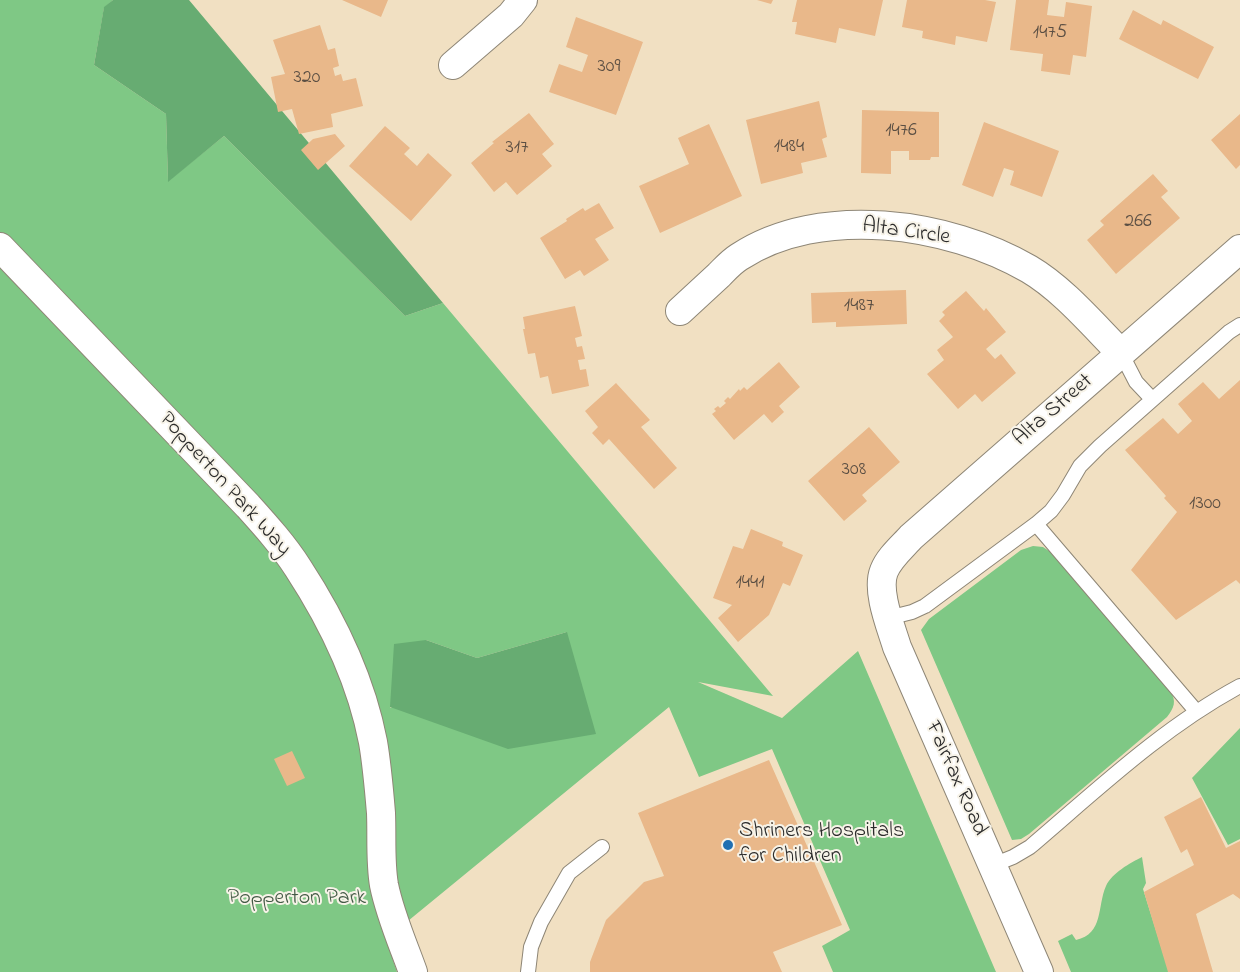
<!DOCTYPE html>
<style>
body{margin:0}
canvas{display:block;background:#f1e0c2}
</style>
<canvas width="1240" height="972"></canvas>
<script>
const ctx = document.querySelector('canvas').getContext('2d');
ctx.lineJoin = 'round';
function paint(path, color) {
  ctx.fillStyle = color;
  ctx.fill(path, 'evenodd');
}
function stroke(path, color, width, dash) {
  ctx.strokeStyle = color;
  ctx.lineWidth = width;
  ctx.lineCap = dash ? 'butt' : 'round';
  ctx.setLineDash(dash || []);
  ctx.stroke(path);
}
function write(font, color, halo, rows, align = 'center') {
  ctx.font = font + ' "Indie Flower",sans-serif';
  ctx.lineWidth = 4;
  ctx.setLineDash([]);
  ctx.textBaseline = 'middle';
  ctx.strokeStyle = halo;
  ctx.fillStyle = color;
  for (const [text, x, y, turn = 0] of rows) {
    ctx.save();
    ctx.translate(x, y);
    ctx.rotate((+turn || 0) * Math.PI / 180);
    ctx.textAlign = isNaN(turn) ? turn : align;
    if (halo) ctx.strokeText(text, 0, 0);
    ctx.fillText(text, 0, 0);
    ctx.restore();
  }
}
const green = new Path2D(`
 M0,0H113L104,8L94,65L166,114L168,181L224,136L405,316L443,303L773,696L698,682L782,718L858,651L996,972H833L822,946L850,930L772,749L699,777L669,707L386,939L397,972H0ZM567,632L390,708L426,640L477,658Z
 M1033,546L1043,547L1052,553L1170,691C1177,701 1174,708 1167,717L1029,834L1021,839L1012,840L921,630L929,619L1021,550Z
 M1240,728V839L1228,845L1192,778Z
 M1142,857L1146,883L1143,889L1169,972H1071L1058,941L1072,934L1076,940C1104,934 1097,906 1106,886C1112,873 1130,863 1142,857Z`);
const forest = new Path2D(`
 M113,0H189L443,303L405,316L224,136L168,182L166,114L94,65L104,7Z
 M567,632L596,734L508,749L390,707L394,644L426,640L477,658Z`);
const building = new Path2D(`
 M342,0H388L381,17Z
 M757,0H773L771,4Z
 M797,0H883L875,36L839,28L836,43L795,34L797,22H792Z
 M907,0H985L996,2L987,42L956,36L955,45L922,38L923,31L902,27Z
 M1016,0H1049L1047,15L1064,17L1066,2L1092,6L1086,57L1073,55L1070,75L1041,71L1043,54L1010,50Z
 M1133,10L1161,25L1163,20L1214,47L1198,79L1119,39Z
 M576,17L643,42L616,115L549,92L559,64L582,72L588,55L566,47Z
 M320,25L328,50L335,48L339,66L333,68L335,76L341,74L343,81L356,78L363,106L331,114L333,127L299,134L292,109L278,112L271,77L285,74L273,40Z
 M819,101L827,137L822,139L827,157L801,163L803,173L761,184L746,120Z
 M862,110L939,112V157H931L930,160H909V151H891V174L861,173Z
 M529,113L554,144L542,154L552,166L517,195L506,182L494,192L471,163L494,143L492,142Z
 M1240,114V165L1236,169L1211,140Z
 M984,122L1059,151L1042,197L1010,185L1014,171L1004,168L993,197L962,185Z
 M709,124L742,196L660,233L639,186L689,164L678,138Z
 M385,126L410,148L404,154L417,166L428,153L452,175L411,221L349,166Z
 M335,134L345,146L318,170L301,150L313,139Z
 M1153,174L1168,191L1161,197L1180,218L1116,274L1087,240L1104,225L1100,221Z
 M599,203L614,228L595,239L609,260L584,276L580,270L565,279L540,238L567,221L566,219L583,208L585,211Z
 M906,290L907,324L836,327V322L812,323L811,293Z
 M966,291L984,311L986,308L1006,332L986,349L995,359L1001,354L1016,373L982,402L975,394L958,409L927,374L944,360L937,350L953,337L939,321L945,315L942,312Z
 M575,306L582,336L575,338L577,347L582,346L585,359L578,360L580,370L586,369L589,386L552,394L548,376L540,378L535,353L528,354L523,329H525L523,317Z
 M779,362L800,387L779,406L784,412L772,423L764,414L734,440L712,414L716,411L714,409L718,406L720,408L726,403L724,401L728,397L730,399L739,389L740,391L744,387L747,390Z
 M1240,380V584L1236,580L1176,620L1131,570L1177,512L1164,498L1166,496L1125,450L1163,418L1178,434L1192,421L1178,404L1203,382L1219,399Z
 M616,383L650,420L641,427L677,468L654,489L609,439L603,445L592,433L598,427L585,411Z
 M869,427L900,462L862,495L867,501L844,521L808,481Z
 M751,529L783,542L782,546L803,555L790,586L783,583L769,615L738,642L718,618L732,605L713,598L733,546L743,549Z
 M292,751L305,778L287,786L274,759Z
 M769,760L842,925L773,952L782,972H590V962L606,920L644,882L664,876L638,813Z
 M1201,797L1226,848L1240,841V899L1233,894L1196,914L1213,972H1168L1144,892L1194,865L1187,849L1181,853L1164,817Z`);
const service = new Path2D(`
 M1121,353L1136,382L1152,399
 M1036,524L1196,711
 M888,618L912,612L925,606L1036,524L1051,511L1063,495L1080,466L1100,446L1229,332L1240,325
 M993,865L1013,857L1030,847C1097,790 1162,728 1240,686
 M528,972L531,947L541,922L569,873L602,847`);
const minor = new Path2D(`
 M453,65L511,15L523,0
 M0,247L248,506C266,526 284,546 298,568C332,620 361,680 373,742C377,765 379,789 381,813C382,837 380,862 384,885C390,915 403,944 413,972
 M680,311C693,299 706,287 719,275C725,269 731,262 739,257C820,204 948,222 1029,269C1063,289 1093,325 1121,353
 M1039,972L897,647C891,627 876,591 884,571C889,558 902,547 911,537L1240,249`);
const markers = [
 [728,845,6,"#1f6fb2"]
];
const numberNames = [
 ["1475",1050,34],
 ["309",609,68],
 ["320",307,79],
 ["1476",901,132],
 ["1484",789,148],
 ["317",517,149],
 ["266",1138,223],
 ["1487",859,307],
 ["308",854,471],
 ["1300",1205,505],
 ["1441",750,584]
];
const streetNames = [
 ["Alta Circle",906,233,8],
 ["Alta Street",1054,411,-41],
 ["Popperton Park Way",224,485,48],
 ["Fairfax Road",955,779,66]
];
const poiNames = [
 ["Shriners Hospitals",739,832],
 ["for Children",739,857]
];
const parkNames = [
 ["Popperton Park",297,899]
];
paint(green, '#7fc885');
paint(forest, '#67ac72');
paint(building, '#e9b88a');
stroke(service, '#8e8676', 16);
stroke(minor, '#8e8676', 30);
stroke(service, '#fff', 14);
stroke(minor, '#fff', 28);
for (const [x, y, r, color] of markers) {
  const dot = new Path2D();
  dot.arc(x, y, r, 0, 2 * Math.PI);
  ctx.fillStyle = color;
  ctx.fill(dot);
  stroke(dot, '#f7f3e8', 2);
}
write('20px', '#5a4e43', null, numberNames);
write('22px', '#2b2b2b', '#f7f3e8', streetNames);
write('22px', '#2b2b2b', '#f7f3e8', poiNames, 'left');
write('22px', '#445a46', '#f7f3e8', parkNames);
</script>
